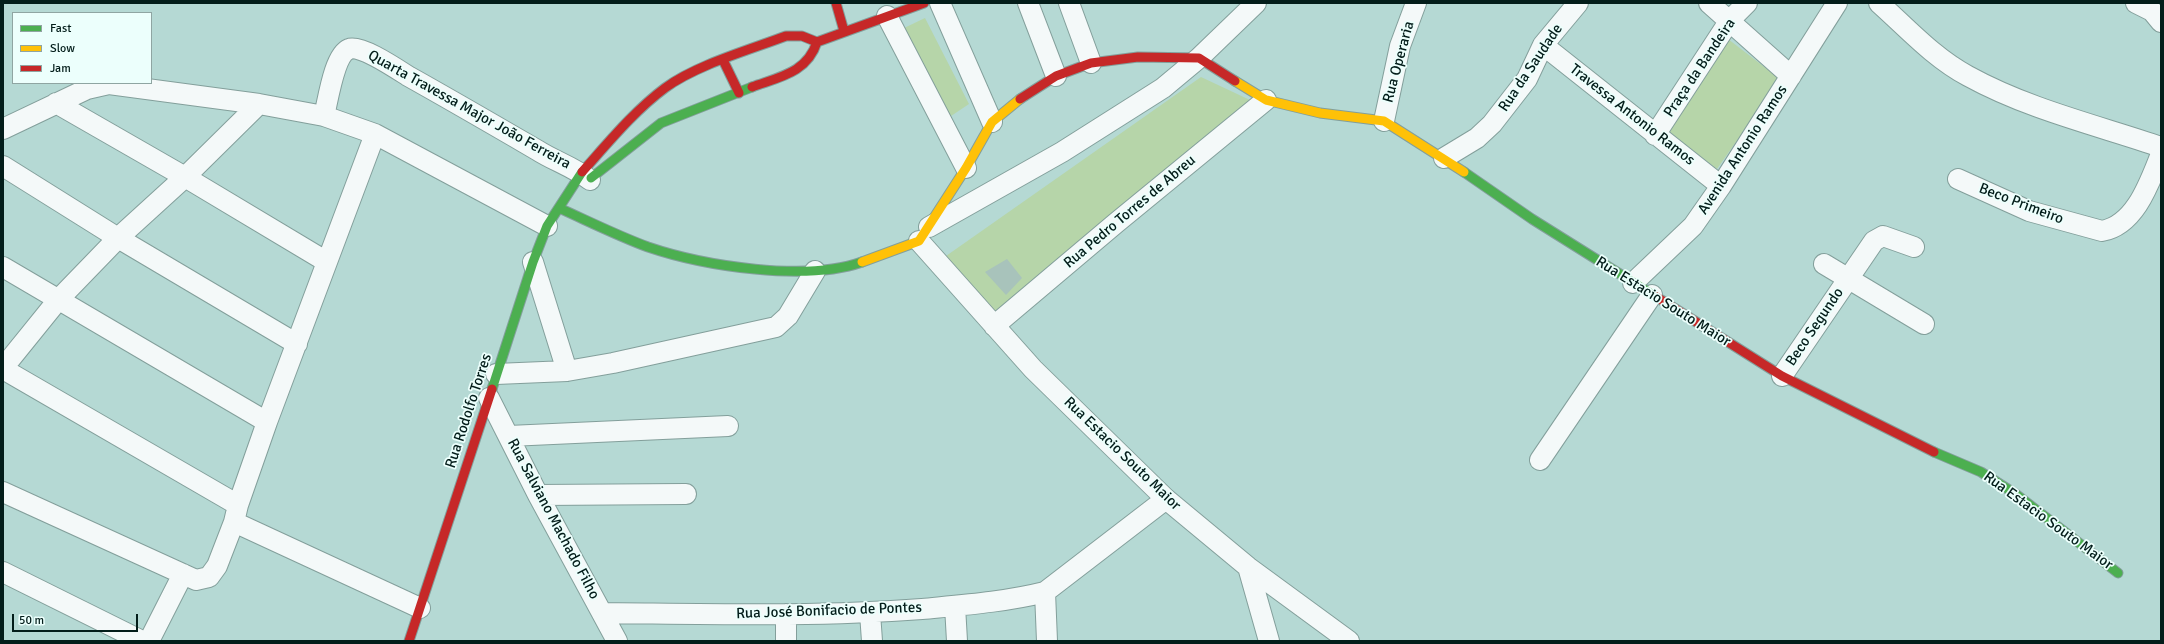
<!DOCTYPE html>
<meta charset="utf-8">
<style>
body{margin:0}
#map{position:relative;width:2164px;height:644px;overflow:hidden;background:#b5d9d4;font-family:Signika,sans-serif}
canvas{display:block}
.frame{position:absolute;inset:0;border:4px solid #031d1a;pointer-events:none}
.legend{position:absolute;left:12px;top:12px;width:140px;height:72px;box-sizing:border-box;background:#ecfffc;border:1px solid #8fa5a2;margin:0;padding:5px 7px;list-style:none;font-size:12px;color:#031d1a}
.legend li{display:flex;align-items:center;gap:8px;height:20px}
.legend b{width:20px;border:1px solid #8fa5a2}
.scale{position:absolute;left:12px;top:614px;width:126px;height:18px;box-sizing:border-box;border:2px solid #031d1a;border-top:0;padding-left:5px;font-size:12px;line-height:14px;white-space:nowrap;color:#031d1a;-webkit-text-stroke:3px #ecfffc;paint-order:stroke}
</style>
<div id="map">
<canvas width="2164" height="644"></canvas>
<div class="frame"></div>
<ul class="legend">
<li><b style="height:5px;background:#4caf50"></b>Fast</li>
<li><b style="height:5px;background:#ffc107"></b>Slow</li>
<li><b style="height:5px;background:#c62828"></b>Jam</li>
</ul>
<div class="scale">50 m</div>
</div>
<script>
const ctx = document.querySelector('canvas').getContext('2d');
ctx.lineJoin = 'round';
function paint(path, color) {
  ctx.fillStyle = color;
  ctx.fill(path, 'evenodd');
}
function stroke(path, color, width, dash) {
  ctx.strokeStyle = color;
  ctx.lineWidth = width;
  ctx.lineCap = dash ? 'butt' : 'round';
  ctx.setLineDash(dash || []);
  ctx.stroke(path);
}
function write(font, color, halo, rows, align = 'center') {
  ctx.font = font + ' Signika,sans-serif';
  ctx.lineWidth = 3.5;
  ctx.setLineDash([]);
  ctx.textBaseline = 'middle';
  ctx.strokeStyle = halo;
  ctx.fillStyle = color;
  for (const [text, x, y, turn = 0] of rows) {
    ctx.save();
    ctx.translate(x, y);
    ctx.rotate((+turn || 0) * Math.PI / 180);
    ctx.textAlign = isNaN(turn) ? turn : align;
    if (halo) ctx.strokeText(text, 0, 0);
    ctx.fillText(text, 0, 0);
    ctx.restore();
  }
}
const green = new Path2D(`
 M925,18L969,104L951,116L902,29Z
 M1728,39L1780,79L1717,169L1668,132Z
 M1201,77L1250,100L996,316L946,256Z`);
const building = new Path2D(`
 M1007,259L1022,278L1006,295L985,272Z`);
const street = new Path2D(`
 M940,3L992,122
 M1028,3L1056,76
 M1069,3L1091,63
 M1709,3L1791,76
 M1879,3C1907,28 1934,58 1968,76C2028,109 2096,125 2161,147
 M2136,3L2152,11L2161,22
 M887,16L966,168
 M1543,45L1721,186
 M56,103L185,177L327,262
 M324,116C328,101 334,55 349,49C360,44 397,69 408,76C451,100 494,125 537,150C554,161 574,167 590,180
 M1384,121L1400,46L1416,3
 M3,129L87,89L109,84L259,104L324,116L375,134L547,226
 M1655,135L1730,20L1747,3
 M1444,158L1477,138L1492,124L1527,79L1543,45L1578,3
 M3,166L118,238L297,344
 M1958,179L2029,211L2102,231C2136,225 2150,181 2161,154
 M929,227L1062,152L1163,88L1199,58L1256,3
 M919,241L1033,369L1166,499L1248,567L1349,641
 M533,262L567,371
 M1824,264L1924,324
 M3,267L267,422
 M1633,283L1693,226L1721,186L1837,3
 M994,326L1116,223L1266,100
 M3,368L58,300L118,238L185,177L259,104
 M3,369L238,505
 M496,374L567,371L613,363L776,327L788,316L815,271
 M1782,376L1874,241L1883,236L1914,247
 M489,398L538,495L617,641
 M509,436L728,426
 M1540,460L1652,295
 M3,492L196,580L209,577L217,566L234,522L238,505L267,422L375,134
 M538,495L686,494
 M234,522L420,608
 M1248,567L1269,641
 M3,572L142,641
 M1045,592L1047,641
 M955,606L957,641
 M603,613C710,614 816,617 922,609C963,605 1005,602 1045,592L1166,499
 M870,613L872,641
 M149,641L183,574
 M786,641V614`);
const fast = new Path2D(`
 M1464,172L1532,219L1655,296
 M591,178L661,123L752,87
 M559,208C588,221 618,236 648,247C704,266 806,282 862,262
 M492,389L533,262L547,226L582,172
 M1934,452L1981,472L2017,495L2118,573`);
const slow = new Path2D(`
 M1235,81L1266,100L1320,113L1384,121L1464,172
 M862,262L919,241L966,168L992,122L1020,99`);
const jam = new Path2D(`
 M836,3L844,31
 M723,60L739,93
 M752,87C779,77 807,73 817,42L924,3
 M1020,99L1056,76L1091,63L1138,57L1199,58L1235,81
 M582,172C608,143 634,111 665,88C696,65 749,50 786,36H802L817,42
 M1655,296L1782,376L1934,452
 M409,641L492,389`);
const streetNames = [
 ["Rua Operaria",1399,62,-75],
 ["Rua da Saudade",1531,68,-56],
 ["Praça da Bandeira",1700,68,-56],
 ["Quarta Travessa Major João Ferreira",469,110,29],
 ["Travessa Antonio Ramos",1632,115,38],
 ["Avenida Antonio Ramos",1743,150,-57],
 ["Beco Primeiro",2021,204,21],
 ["Rua Pedro Torres de Abreu",1130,212,-40],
 ["Rua Estacio Souto Maior",1663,302,32],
 ["Beco Segundo",1815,327,-56],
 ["Rua Rodolfo Torres",469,411,-72],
 ["Rua Estacio Souto Maior",1122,454,44],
 ["Rua Salviano Machado Filho",553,519,62],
 ["Rua Estacio Souto Maior",2048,521,36],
 ["Rua José Bonifacio de Pontes",829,611,-2]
];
paint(green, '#b6d5a9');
paint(building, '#a8c3bb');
stroke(street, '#839f9b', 22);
stroke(fast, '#839f9b', 11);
stroke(slow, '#839f9b', 11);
stroke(jam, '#839f9b', 11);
stroke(street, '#f4f9f9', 20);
stroke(fast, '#4caf50', 9);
stroke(slow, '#ffc107', 9);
stroke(jam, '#c62828', 9);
write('15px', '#031d1a', '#ecfffc', streetNames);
</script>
